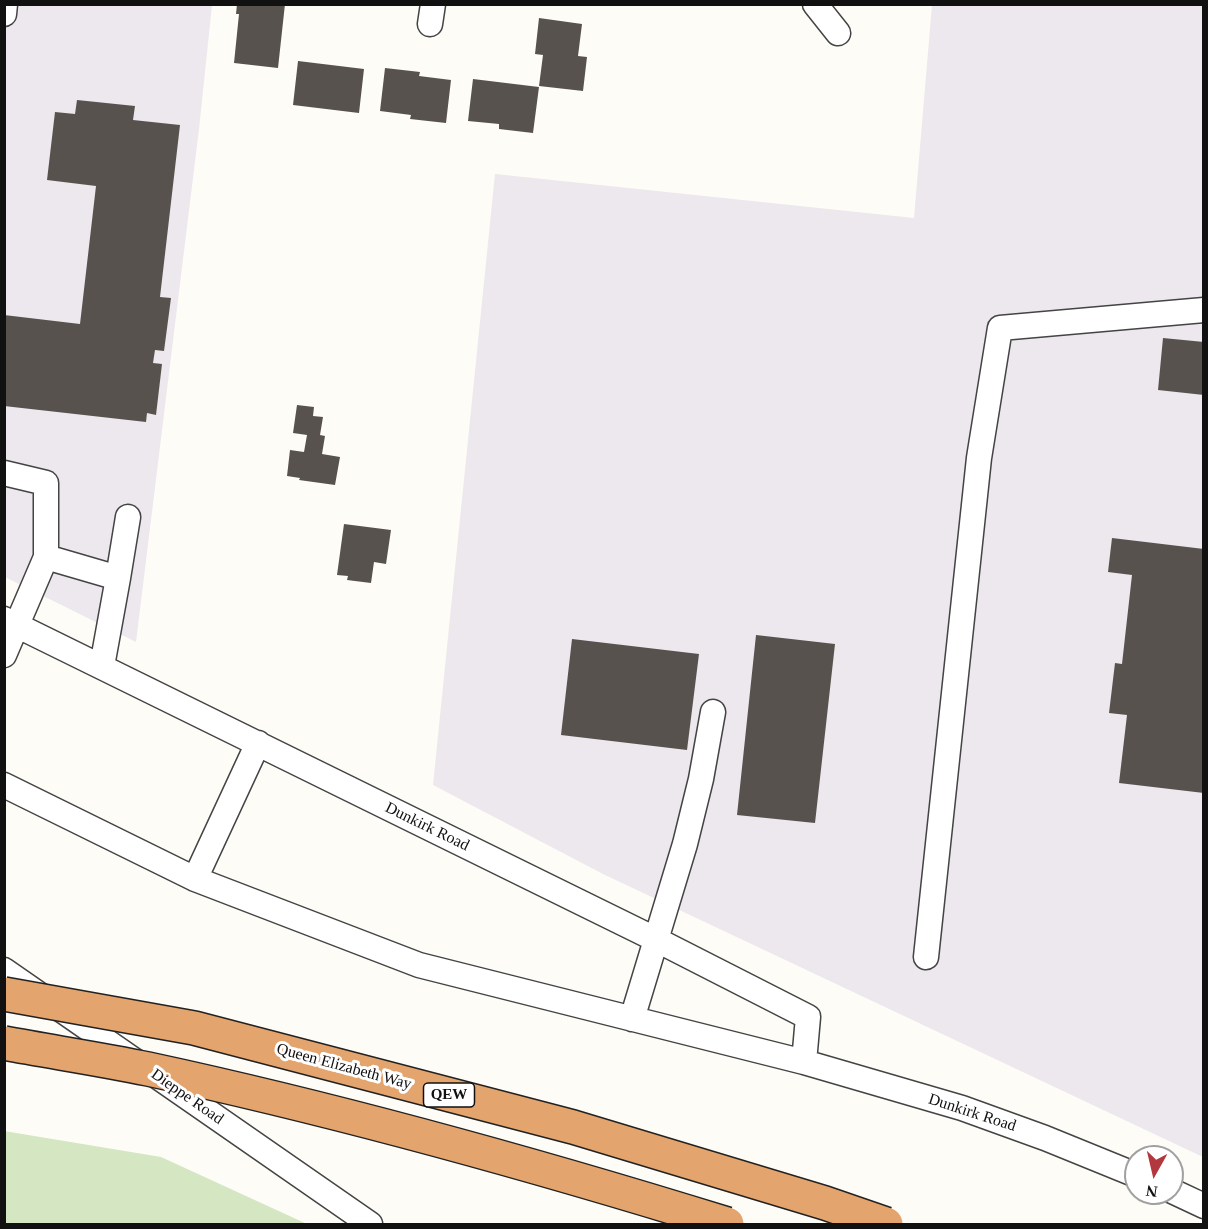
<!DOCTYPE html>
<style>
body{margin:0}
#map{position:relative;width:1208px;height:1229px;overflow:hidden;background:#fefcf6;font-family:"Times New Roman",serif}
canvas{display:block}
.frame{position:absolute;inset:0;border:6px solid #111;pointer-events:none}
.north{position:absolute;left:1124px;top:1145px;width:60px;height:60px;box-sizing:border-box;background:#fff;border:2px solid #a0a0a0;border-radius:50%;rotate:188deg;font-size:16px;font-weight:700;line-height:24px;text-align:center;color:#111}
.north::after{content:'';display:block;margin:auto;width:21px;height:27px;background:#b2383e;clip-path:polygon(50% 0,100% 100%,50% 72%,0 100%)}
</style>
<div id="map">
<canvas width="1208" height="1229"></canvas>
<div class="frame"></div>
<div class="north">N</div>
</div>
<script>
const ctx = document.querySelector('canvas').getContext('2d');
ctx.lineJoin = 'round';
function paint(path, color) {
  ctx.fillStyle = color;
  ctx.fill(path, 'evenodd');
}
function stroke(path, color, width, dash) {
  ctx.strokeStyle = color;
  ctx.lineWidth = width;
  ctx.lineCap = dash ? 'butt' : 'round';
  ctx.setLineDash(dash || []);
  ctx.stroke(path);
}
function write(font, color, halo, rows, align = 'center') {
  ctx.font = font + ' "Times New Roman",serif';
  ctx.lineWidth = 6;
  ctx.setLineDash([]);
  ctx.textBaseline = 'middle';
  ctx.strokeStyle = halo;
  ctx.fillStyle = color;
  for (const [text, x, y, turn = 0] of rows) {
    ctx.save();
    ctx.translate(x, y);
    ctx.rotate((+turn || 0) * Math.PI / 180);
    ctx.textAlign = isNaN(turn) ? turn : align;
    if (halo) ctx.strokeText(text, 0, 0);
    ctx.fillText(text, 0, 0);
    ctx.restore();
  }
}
const industrial = new Path2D(`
 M4,5H212L199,129L136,642L5,577Z
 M932,5H1203V1157L603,874L433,785L495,174L914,218Z`);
const green = new Path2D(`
 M4,1131L161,1157L307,1224H5Z`);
const building = new Path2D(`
 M237,4H285L278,68L234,63L239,14H236Z
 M539,18L582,24L578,56L587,57L583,91L539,86L543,55L535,54Z
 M298,61L364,69L359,113L293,105Z
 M385,68L420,72L419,76L451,80L446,123L410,119L411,115L380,111Z
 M473,79L539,87L533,133L499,129V124L468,121Z
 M77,100L135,106L133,120L180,125L160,297L171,298L164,351L155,350L153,363L162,364L156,415L147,413L146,422L4,406V315L80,324L96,186L47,180L55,112L75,114Z
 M1163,338L1204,342V395L1158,390Z
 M297,405L314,407L313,416L323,417L320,435L325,436L322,454L340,457L335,485L299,480L300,478L287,476L290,450L304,452L307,435L293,433Z
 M344,524L391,530L386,564L374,562L371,583L347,580L348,576L337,575Z
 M1112,538L1204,549V793L1119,783L1127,715L1109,713L1115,663L1122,664L1132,575L1108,572Z
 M756,635L835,644L815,823L737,815Z
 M572,639L699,654L687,750L561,735Z`);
const minor = new Path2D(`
 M815,4L838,33
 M4,14L5,4
 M430,24L433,4
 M4,473L46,483V557L118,578L102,666
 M118,578L128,517
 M4,619L655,939L808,1017L804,1062
 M4,655L46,557
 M4,785L195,879L419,965L804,1062L962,1108L1045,1138L1136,1175
 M195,879L258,743
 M926,957L979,458L1000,328L1204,310
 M4,970L370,1224
 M632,1019L685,844L701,779L713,712
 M1172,1191L1204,1206`);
const highwayBridge = new Path2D(`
 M4,994L194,1028L573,1127L825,1203L886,1224
 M4,1043C52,1052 100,1059 148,1069C343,1111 536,1165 727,1224`);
const shields = [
 [449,1095,51]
];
const shieldNames = [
 ["QEW",449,1095]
];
const streetNames = [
 ["Dunkirk Road",427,827,26],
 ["Queen Elizabeth Way",344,1067,15],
 ["Dieppe Road",187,1097,35],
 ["Dunkirk Road",972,1113,18]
];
paint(industrial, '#ede7ee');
paint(green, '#d4e6c2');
paint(building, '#58524e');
stroke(minor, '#444', 27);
stroke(minor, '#fff', 24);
stroke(highwayBridge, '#222', 36, []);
stroke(highwayBridge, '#e3a46e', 33);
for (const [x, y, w] of shields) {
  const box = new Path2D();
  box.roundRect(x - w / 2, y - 12, w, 24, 4.5);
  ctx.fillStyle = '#fff';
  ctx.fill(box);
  stroke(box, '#111', 1.5);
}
write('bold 15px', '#111', null, shieldNames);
write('16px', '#111', '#fff', streetNames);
</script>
